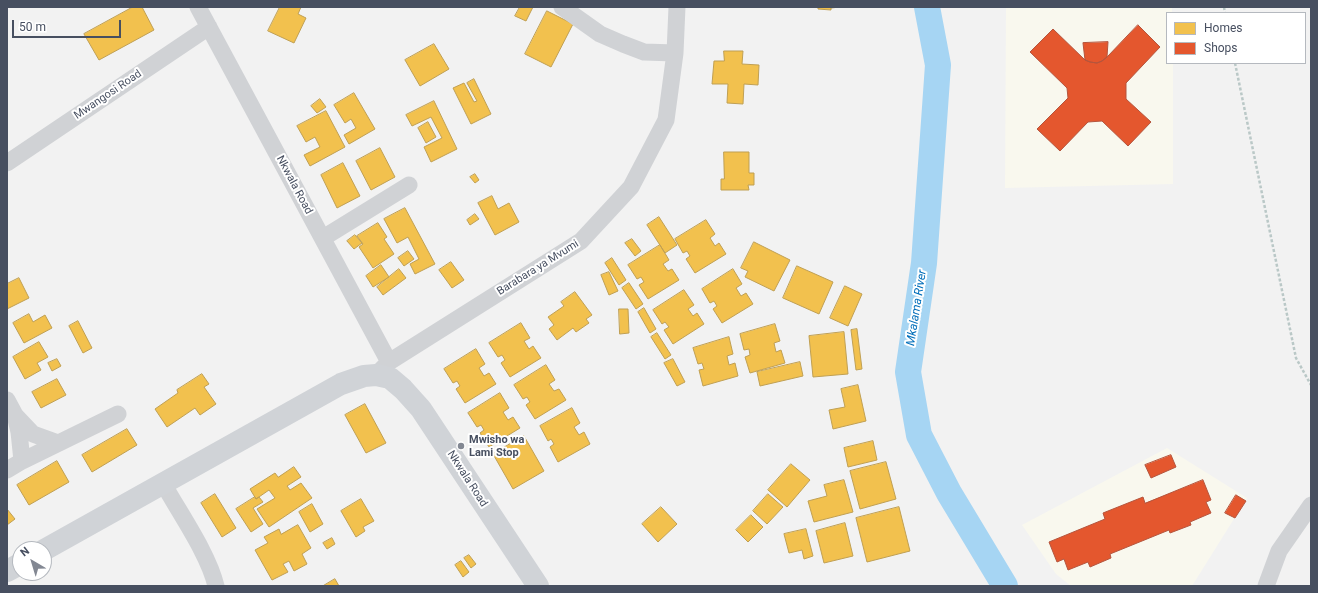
<!DOCTYPE html>
<style>
body{margin:0}
#map{position:relative;width:1318px;height:593px;overflow:hidden;background:#f2f2f2;font-family:Roboto,sans-serif}
canvas{display:block}
.frame{position:absolute;inset:0;border:8px solid #474f60;pointer-events:none}
.legend{position:absolute;left:1166px;top:12px;width:140px;height:52px;box-sizing:border-box;background:#fff;border:1px solid #b5b9bf;margin:0;padding:5px 7px;list-style:none;font-size:12px;color:#474f60}
.legend li{display:flex;align-items:center;gap:8px;height:20px}
.legend b{width:20px;border:1px solid #b5b9bf}
.north{position:absolute;left:12px;top:541px;width:40px;height:40px;box-sizing:border-box;background:#fff;border:1px solid #b5b9bf;border-radius:50%;rotate:322deg;font-size:11px;font-weight:700;line-height:16px;text-align:center;color:#474f60}
.north::after{content:'';display:block;margin:auto;width:14px;height:18px;background:#838893;clip-path:polygon(50% 0,100% 100%,50% 72%,0 100%)}
.scale{position:absolute;left:12px;top:20px;width:109px;height:18px;box-sizing:border-box;border:2px solid #474f60;border-top:0;padding-left:5px;font-size:12px;line-height:14px;white-space:nowrap;color:#474f60;-webkit-text-stroke:3px #fff;paint-order:stroke}
</style>
<div id="map">
<canvas width="1318" height="593"></canvas>
<div class="frame"></div>
<ul class="legend">
<li><b style="height:11px;background:#f2c14e"></b>Homes</li>
<li><b style="height:11px;background:#e4572e"></b>Shops</li>
</ul>
<div class="north">N</div>
<div class="scale">50 m</div>
</div>
<script>
const ctx = document.querySelector('canvas').getContext('2d');
ctx.lineJoin = 'round';
function paint(path, color) {
  ctx.fillStyle = color;
  ctx.fill(path, 'evenodd');
}
function stroke(path, color, width, dash) {
  ctx.strokeStyle = color;
  ctx.lineWidth = width;
  ctx.lineCap = dash ? 'butt' : 'round';
  ctx.setLineDash(dash || []);
  ctx.stroke(path);
}
function write(font, color, halo, rows, align = 'center') {
  ctx.font = font + ' Roboto,sans-serif';
  ctx.lineWidth = 4;
  ctx.setLineDash([]);
  ctx.textBaseline = 'middle';
  ctx.strokeStyle = halo;
  ctx.fillStyle = color;
  for (const [text, x, y, turn = 0] of rows) {
    ctx.save();
    ctx.translate(x, y);
    ctx.rotate((+turn || 0) * Math.PI / 180);
    ctx.textAlign = isNaN(turn) ? turn : align;
    if (halo) ctx.strokeText(text, 0, 0);
    ctx.fillText(text, 0, 0);
    ctx.restore();
  }
}
const commercial = new Path2D(`
 M1006,7H1172V13H1167V63H1173V184L1005,188Z
 M1167,448L1247,498L1192,586H1071L1056,574L1022,525Z`);
const homes = new Path2D(`
 M133,7H142L154,30L99,60L84,34Z
 M280,7H301L298,14L306,18L294,43L268,31Z
 M520,7H533L526,21L515,16Z
 M811,7H840L831,8V10L818,9V7Z
 M547,11L573,24L551,67L525,54Z
 M434,44L449,69L420,86L405,60Z
 M724,51H743L742,64L759,65L758,85L744,84L743,104L727,103L728,84H712L714,61H724Z
 M474,79L491,114L471,124L453,88L464,83L474,102L477,101L467,83Z
 M354,93L375,129L349,144L344,135L356,128L351,119L345,123L334,105Z
 M320,99L326,107L317,113L311,106Z
 M434,101L457,149L431,162L424,147L442,138L431,117L412,126L406,115Z
 M326,111L345,147L310,166L304,155L320,147L315,137L306,142L297,126Z
 M428,122L436,137L426,143L418,128Z
 M380,148L395,177L371,190L356,161Z
 M724,152H749V173H754V185H748L749,190H721V179H724Z
 M343,163L360,196L337,208L321,175Z
 M475,174L479,180L475,183L470,177Z
 M492,196L498,209L509,203L519,222L495,235L478,203Z
 M405,208L435,264L415,274L410,264L419,259L408,237L397,243L384,219Z
 M475,214L479,219L470,225L467,220Z
 M659,217L677,245L665,253L647,225Z
 M706,220L715,234L710,238L715,246L719,243L726,254L695,273L686,259L690,256L687,251L683,253L675,239Z
 M378,223L387,237L384,239L394,254L373,268L359,247L363,244L357,236Z
 M355,235L362,243L354,249L347,241Z
 M632,239L641,251L635,256L625,243Z
 M754,242L790,260L774,291L745,277L748,271L741,268Z
 M660,245L669,260L663,264L668,271L672,269L679,280L648,299L639,285L644,282L641,277L637,279L628,265Z
 M408,251L414,259L404,266L398,258Z
 M612,258L626,280L619,285L605,263Z
 M451,262L464,280L452,288L439,270Z
 M381,265L389,277L373,287L366,276Z
 M797,266L833,282L819,314L783,298Z
 M399,269L406,278L383,295L377,287Z
 M733,269L742,284L736,288L741,296L746,293L753,304L722,323L713,309L717,306L714,301L710,303L702,289Z
 M609,272L618,291L609,295L601,275Z
 M19,278L29,298L7,309V284Z
 M629,283L643,304L636,309L622,288Z
 M845,286L862,294L848,326L830,318Z
 M684,290L694,305L688,309L693,316L697,313L704,324L673,344L664,330L669,327L665,322L662,324L653,310Z
 M575,292L592,315L586,319L589,323L576,332L573,328L557,340L549,329L554,325L548,317L564,306L561,302Z
 M644,308L656,329L650,333L638,312Z
 M619,309H628L629,333L620,334Z
 M29,314L33,322L45,315L52,328L24,343L13,323Z
 M78,321L92,348L83,353L69,326Z
 M521,323L530,338L524,341L529,349L533,346L541,358L510,377L501,363L505,360L502,355L498,357L489,343Z
 M775,324L780,341L774,343L776,352L781,350L785,363L750,373L745,357L750,355L749,349L744,350L740,334Z
 M857,329L862,369L856,370L851,330Z
 M844,332L848,374L813,377L809,336Z
 M657,333L671,355L665,359L651,337Z
 M729,337L733,354L727,356L729,365L735,363L738,376L703,386L699,370L704,369L702,363L698,364L693,348Z
 M39,342L48,357L37,363L41,370L25,379L13,357Z
 M476,349L485,364L479,368L484,376L489,373L496,384L465,403L456,389L460,386L457,381L453,383L444,369Z
 M57,359L61,366L52,371L48,363Z
 M673,359L685,382L677,386L664,363Z
 M800,362L803,376L760,386L757,372Z
 M546,365L555,380L549,384L554,391L559,389L566,400L535,419L526,405L530,402L527,397L523,399L514,385Z
 M202,374L209,384L204,387L216,404L200,415L195,408L167,427L155,409L178,393L177,390Z
 M57,379L66,395L41,408L32,392Z
 M858,385L866,421L833,429L829,410L845,407L841,389Z
 M500,393L509,408L503,412L508,420L513,417L520,428L489,447L480,433L484,430L481,425L477,427L468,413Z
 M365,404L386,443L366,453L345,415Z
 M572,408L580,423L574,427L579,435L584,432L590,444L558,462L550,447L554,444L551,439L548,441L540,426Z
 M127,429L137,445L92,472L82,455Z
 M524,436L544,471L513,489L493,454Z
 M873,441L877,460L848,467L844,448Z
 M57,461L69,482L29,505L17,485Z
 M886,462L896,499L860,509L850,471Z
 M791,464L810,480L787,507L768,490Z
 M294,467L301,477L287,486L290,490L301,483L312,498L269,527L257,509L275,498L269,490L256,499L250,489L275,473L278,477Z
 M844,480L853,512L814,522L808,501L827,496L824,485Z
 M215,494L236,528L222,537L201,503Z
 M768,494L783,507L767,524L753,511Z
 M255,497L256,499L259,497L263,502L253,508L263,524L251,532L236,509Z
 M361,499L374,521L363,527L365,531L356,537L341,511Z
 M312,504L323,524L310,532L299,512Z
 M661,507L677,524L658,542L642,524Z
 M899,507L910,551L867,562L856,518Z
 M7,509L15,519L7,525Z
 M751,515L763,527L748,542L736,530Z
 M845,523L853,556L824,563L816,531Z
 M298,525L311,548L302,554L307,564L294,571L289,561L283,564L288,572L272,580L255,550L268,543L264,537L279,529L281,534Z
 M806,529L813,556L804,559L802,550L789,553L784,534Z
 M332,538L335,544L327,549L323,543Z
 M469,555L476,564L471,568L464,558Z
 M461,561L469,572L463,577L455,565Z
 M335,579L339,586H323Z`);
const shops = new Path2D(`
 M1138,25L1160,47L1126,83V99L1151,122L1128,146L1102,121L1088,122L1060,151L1037,129L1068,98L1067,88L1030,52L1053,29L1085,60L1090,62L1097,63L1102,61L1107,57Z
 M1108,42L1107,57L1102,61L1097,63L1090,62L1085,60L1083,43Z
 M1171,455L1176,467L1151,478L1145,465Z
 M1203,480L1211,500L1206,502L1211,513L1190,522L1191,525L1170,533L1169,530L1110,554L1111,558L1090,567L1088,562L1068,570L1064,559L1057,562L1049,542L1105,519L1103,513L1143,497L1145,503Z
 M1236,495L1246,501L1235,518L1225,513Z`);
const river = new Path2D(`
 M927,7L938,65L924,263L908,372L919,435L949,493L1005,586`);
const path = new Path2D(`
 M1224,7L1225,13
 M1235,63L1296,358L1311,385`);
const street = new Path2D(`
 M198,7L389,362
 M562,7L600,34L623,44L644,52L675,53
 M7,163L209,27
 M323,238L409,185
 M376,375L389,362L581,241L631,187L666,120L675,53L677,7
 M7,400L15,415L19,432L22,461
 M15,415L33,434L58,443
 M7,470L22,461L118,414
 M163,483C180,514 208,553 216,586
 M1266,586L1279,551L1311,505`);
const secondary = new Path2D(`
 M44,550L341,384L364,376L376,375L390,378L403,389L421,409L538,586
 M7,571L20,564`);
const markers = [
 [461,446,4,"#838893"]
];
const streetNames = [
 ["Mwangosi Road",108,95,-34],
 ["Nkwala Road",294,185,62],
 ["Barabara ya Mvumi",538,268,-32],
 ["Nkwala Road",467,479,57]
];
const poiNames = [
 ["Mwisho wa",469,440],
 ["Lami Stop",469,453]
];
const waterNames = [
 ["Mkalama River",917,308,-81]
];
paint(commercial, '#f9f8ee');
paint(homes, '#f2c14e');
stroke(homes, '#bf9f53', 1);
paint(shops, '#e4572e');
stroke(shops, '#b5553d', 1);
stroke(river, '#a6d5f3', 26);
stroke(path, '#bac8c7', 2.5, [3, 2]);
stroke(street, '#d0d2d5', 17);
stroke(secondary, '#d0d3d7', 22);
for (const [x, y, r, color] of markers) {
  const dot = new Path2D();
  dot.arc(x, y, r, 0, 2 * Math.PI);
  ctx.fillStyle = color;
  ctx.fill(dot);
  stroke(dot, '#fff', 1.5);
}
write('11px', '#474f60', '#fff', streetNames);
write('bold 11px', '#474f60', '#fff', poiNames, 'left');
write('italic 12px', '#006eba', '#fff', waterNames);
</script>
